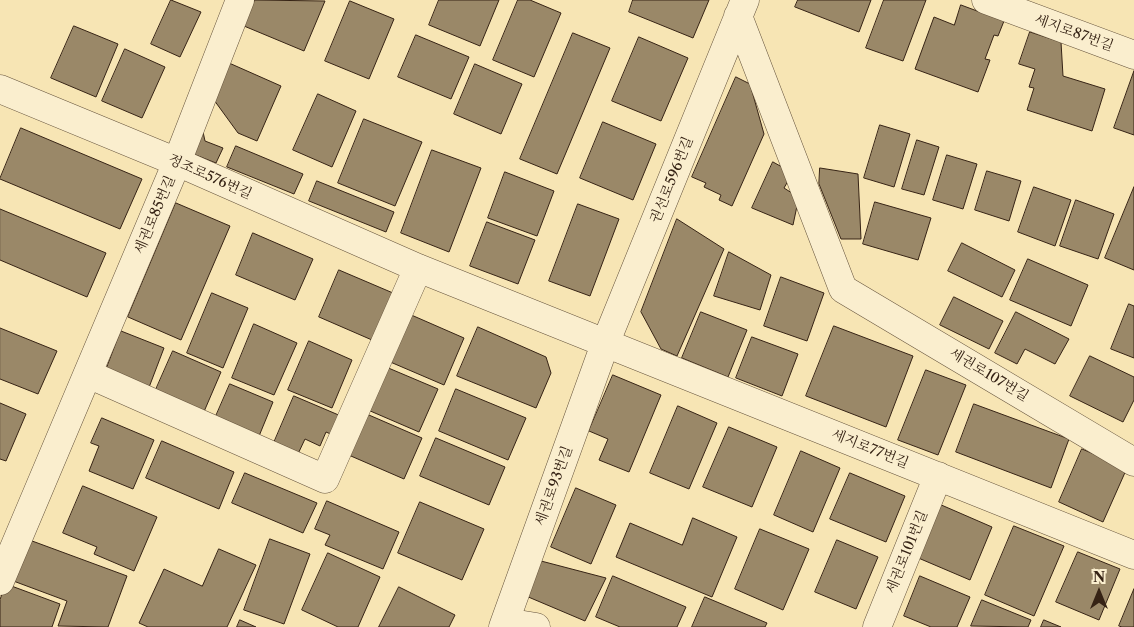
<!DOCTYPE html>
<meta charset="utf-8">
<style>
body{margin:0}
#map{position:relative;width:1134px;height:627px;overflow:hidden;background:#f7e5b4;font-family:"Libre Caslon Text",serif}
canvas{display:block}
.north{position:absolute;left:1074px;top:567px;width:50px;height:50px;-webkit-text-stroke:4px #faeece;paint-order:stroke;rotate:0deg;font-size:14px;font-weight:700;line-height:20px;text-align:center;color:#362315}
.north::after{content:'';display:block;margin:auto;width:18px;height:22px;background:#362315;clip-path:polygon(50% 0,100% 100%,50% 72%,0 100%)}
</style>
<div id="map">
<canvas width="1134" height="627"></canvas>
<div class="north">N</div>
</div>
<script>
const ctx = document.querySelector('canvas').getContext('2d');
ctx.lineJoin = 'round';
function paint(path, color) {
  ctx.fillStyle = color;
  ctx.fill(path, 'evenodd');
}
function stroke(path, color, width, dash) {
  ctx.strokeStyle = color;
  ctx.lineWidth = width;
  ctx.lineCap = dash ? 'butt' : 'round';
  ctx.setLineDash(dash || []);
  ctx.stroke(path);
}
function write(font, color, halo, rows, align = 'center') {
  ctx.font = font + ' "Libre Caslon Text","Noto Serif KR",serif';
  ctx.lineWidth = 4;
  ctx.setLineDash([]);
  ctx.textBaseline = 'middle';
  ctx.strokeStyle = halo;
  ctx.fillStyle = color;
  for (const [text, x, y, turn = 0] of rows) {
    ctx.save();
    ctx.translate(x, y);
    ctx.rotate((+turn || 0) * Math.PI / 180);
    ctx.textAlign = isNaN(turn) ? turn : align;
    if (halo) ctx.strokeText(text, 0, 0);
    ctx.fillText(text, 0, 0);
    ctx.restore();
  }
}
const building = new Path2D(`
 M171,0L201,12L180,57L151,44Z
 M255,0L325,1L304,51L244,26Z
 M439,0H499L480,46L429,25Z
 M518,0H530L561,13L534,77L493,60Z
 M633,0H709L693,38L629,12Z
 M798,0H871L859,32L795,7Z
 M884,0H926L903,61L866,48Z
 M350,1L394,19L369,79L325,61Z
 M961,5L1004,21L998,36L994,35L985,59L990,60L978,92L915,69L934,17L954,25Z
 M74,26L118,44L96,97L51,78Z
 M1030,32L1061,42L1063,76L1105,89L1092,131L1027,110L1034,88L1029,87L1035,69L1019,64Z
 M573,33L610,48L557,174L520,159Z
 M416,35L469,57L451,99L398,77Z
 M639,37L688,58L661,121L612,101Z
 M125,49L165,67L142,118L102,101Z
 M229,63L281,86L257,141L238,133L214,100Z
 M475,64L522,84L501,134L454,114Z
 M1134,71V135L1114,128Z
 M736,77L750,84L764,134L732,206L719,200L721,195L704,187L706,183L692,177Z
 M318,94L356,111L332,167L293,150Z
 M200,118L205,141L223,148L216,163L188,152Z
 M364,119L422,142L395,206L338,183Z
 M603,122L656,144L633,200L580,178Z
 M880,125L910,134L894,187L864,178Z
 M21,128L142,179L120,229L0,179Z
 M917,140L939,147L924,195L902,189Z
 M236,146L303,174L294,194L227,167Z
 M432,150L481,168L449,252L401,233Z
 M947,155L977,164L963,209L933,200Z
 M773,162L782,167L788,181L784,188L795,195L797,206L793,225L752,208Z
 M820,168L858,174L861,239H841L819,184Z
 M987,171L1021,181L1009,221L975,210Z
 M505,172L554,191L537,236L488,218Z
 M317,181L394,212L386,232L309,201Z
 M1034,187L1071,200L1055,246L1018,232Z
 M1134,187V270L1105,258Z
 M1076,200L1114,214L1098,259L1060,246Z
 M875,202L931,218L918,260L863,244Z
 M176,203L230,226L181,340L128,317Z
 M578,204L619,219L590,296L549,281Z
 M0,209L106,253L87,297L0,260Z
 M677,219L724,249L677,356L661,349L641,312Z
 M487,222L535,240L518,284L470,266Z
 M253,233L313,259L295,300L236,275Z
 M962,243L1015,270L1002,297L948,271Z
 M729,252L771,275L760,310L714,296Z
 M1028,259L1088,285L1071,326L1010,300Z
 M339,270L393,293L372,340L319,317Z
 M781,277L824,293L807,341L764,326Z
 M212,293L248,308L223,368L187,353Z
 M954,297L1003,321L989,349L940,325Z
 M1129,304L1134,306V358L1111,349Z
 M701,312L747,330L728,377L682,358Z
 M1016,312L1069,339L1055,364L1025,349L1017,364L995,353Z
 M409,314L464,338L444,385L388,361Z
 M254,324L297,343L274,395L232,378Z
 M834,326L913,356L886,427L806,396Z
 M478,327L546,357L551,373L536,408L457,376Z
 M0,328L57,351L38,394L0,379Z
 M121,331L164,348L148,390L105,373Z
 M752,337L798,354L782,396L736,378Z
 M309,341L352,360L332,408L288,390Z
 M173,351L221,372L203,414L154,394Z
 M1090,356L1134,377V400L1123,422L1070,396Z
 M386,367L438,389L419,432L368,410Z
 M926,370L966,385L938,455L898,440Z
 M613,375L661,395L629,472L599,460L608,439L589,431Z
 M230,384L273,402L257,441L213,423Z
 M456,389L526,418L508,460L439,431Z
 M294,396L348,419L340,438L326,432L320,446L305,439L297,456L273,445Z
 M0,403L26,414L6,461L0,459Z
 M974,404L1069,439L1051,488L956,452Z
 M678,406L717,423L689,489L650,473Z
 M362,412L422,438L404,479L344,453Z
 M102,418L154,440L133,489L89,471L99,446L91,443Z
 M729,427L777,447L752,507L703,487Z
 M436,438L505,467L489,505L420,476Z
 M162,441L234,472L219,509L146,478Z
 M1082,449L1127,468L1103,522L1059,502Z
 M801,451L840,468L813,532L774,515Z
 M245,473L317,503L303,533L232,503Z
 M850,473L905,496L886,542L830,519Z
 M83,486L157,517L134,571L94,554L97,547L63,533Z
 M576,488L616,505L591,564L551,547Z
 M327,501L399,532L383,569L325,545L330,535L315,529Z
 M420,502L484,529L462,580L398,553Z
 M939,504L992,527L970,580L916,557Z
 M693,518L737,537L712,597L616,557L630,523L682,545Z
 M1014,526L1064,546L1034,616L985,595Z
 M760,529L809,549L783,610L735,589Z
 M24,538L127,576L108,627L58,626L67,601L8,579Z
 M270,539L310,554L284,624L244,610Z
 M837,540L878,557L856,609L815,592Z
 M219,549L256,565L227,627H148L139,623L164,569L202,586Z
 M1078,552L1120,569L1099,620L1056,602Z
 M328,553L380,577L358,627H338L302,610Z
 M541,561L606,578L585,621L526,596Z
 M613,576L686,607L677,627H620L596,617Z
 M920,576L970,597L957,627H931L904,616Z
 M6,584L60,604L52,627H0V600Z
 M399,587L455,615L449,627H379Z
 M1134,589V627H1122L1119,626Z
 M705,597L767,623L765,627H692Z
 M982,600L1031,620L1028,627L971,626Z
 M240,620L256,627H237Z
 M1044,620L1061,627H1041Z`);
const street = new Path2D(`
 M986,0L1134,55
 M738,16L843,289L1134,462
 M0,89L177,162L418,268L1134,555
 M88,374L325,479L418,268
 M0,581L177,162L240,0
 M505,622L536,627
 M503,627L605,344L745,0
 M877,627L938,476`);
const streetNames = [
 ["세지로87번길",1074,33,20],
 ["정조로576번길",210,177,24],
 ["권선로596번길",672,180,-68],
 ["세권로85번길",155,215,-67],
 ["세권로107번길",989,375,31],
 ["세지로77번길",870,449,22],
 ["세권로93번길",554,486,-70],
 ["세권로101번길",907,552,-68]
];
paint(building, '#9a8868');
stroke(building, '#362315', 1);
stroke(street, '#66543d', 29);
stroke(street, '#faeece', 28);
write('14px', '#362315', '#faeece', streetNames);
</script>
